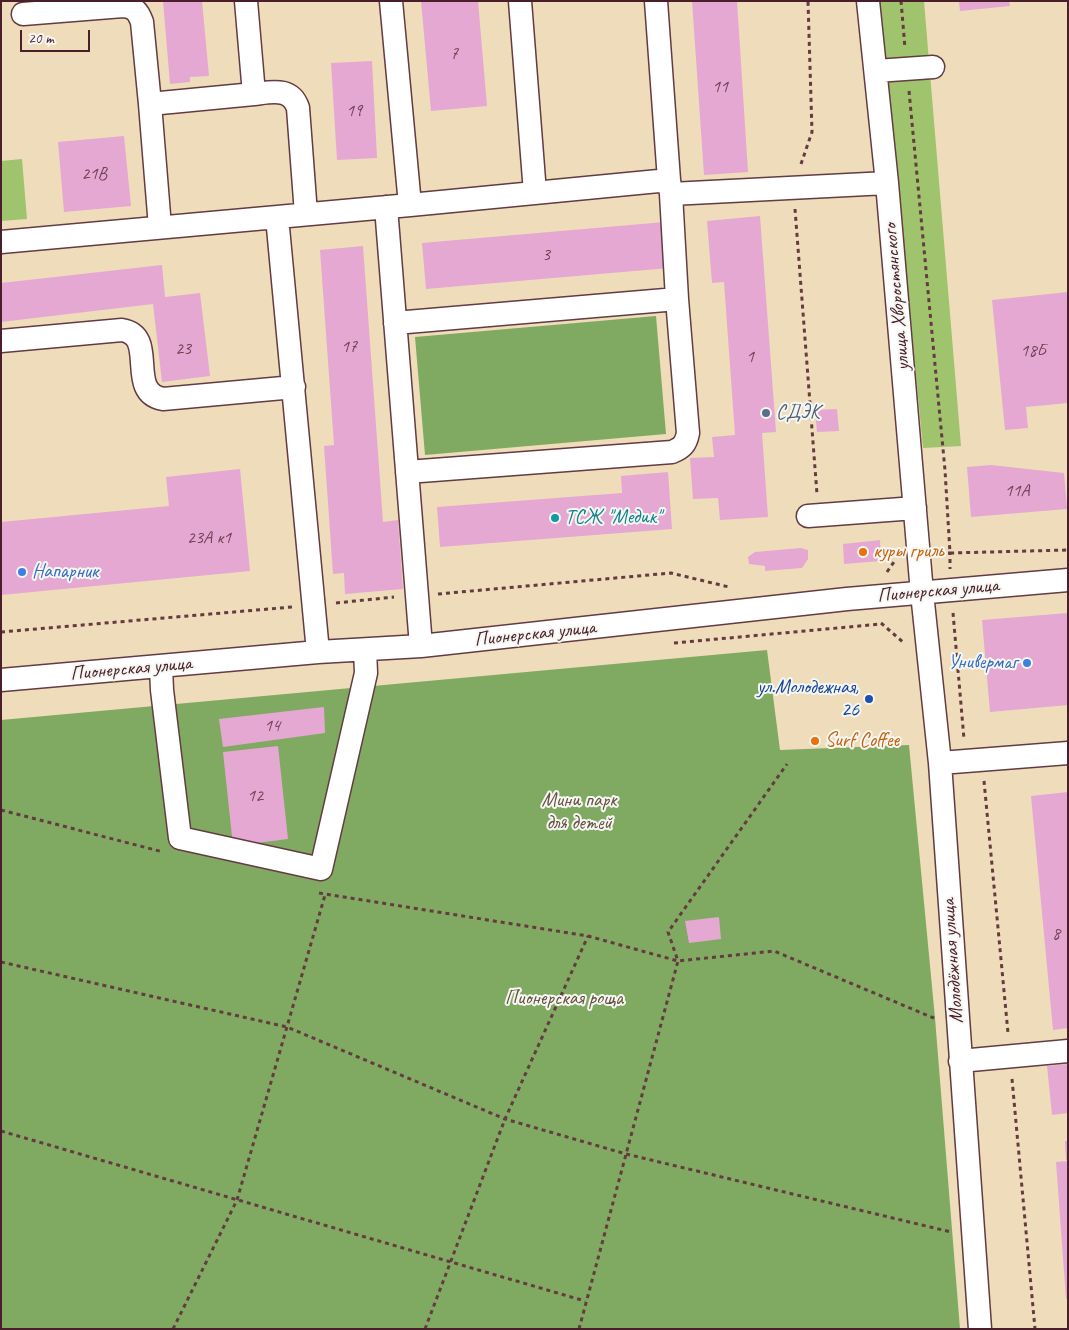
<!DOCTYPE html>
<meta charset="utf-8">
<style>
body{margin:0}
#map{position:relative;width:1069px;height:1330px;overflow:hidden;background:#efdcbb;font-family:Caveat,sans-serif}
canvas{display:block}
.frame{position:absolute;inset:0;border:2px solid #4a1f2b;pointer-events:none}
.scale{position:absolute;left:20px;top:30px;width:70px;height:22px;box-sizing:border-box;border:2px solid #4a1f2b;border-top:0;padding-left:6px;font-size:15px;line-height:18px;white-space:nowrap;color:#4a1f2b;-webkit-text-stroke:4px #f6f6f2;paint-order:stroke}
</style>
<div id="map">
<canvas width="1069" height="1330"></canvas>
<div class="frame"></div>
<div class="scale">20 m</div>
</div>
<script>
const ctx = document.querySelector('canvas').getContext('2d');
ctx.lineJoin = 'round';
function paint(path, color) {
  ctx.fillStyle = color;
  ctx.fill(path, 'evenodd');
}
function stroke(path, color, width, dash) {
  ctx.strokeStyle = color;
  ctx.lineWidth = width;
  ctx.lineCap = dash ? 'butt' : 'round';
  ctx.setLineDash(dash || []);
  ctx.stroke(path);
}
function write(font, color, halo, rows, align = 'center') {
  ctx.font = font + ' Caveat,sans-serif';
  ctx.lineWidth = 4;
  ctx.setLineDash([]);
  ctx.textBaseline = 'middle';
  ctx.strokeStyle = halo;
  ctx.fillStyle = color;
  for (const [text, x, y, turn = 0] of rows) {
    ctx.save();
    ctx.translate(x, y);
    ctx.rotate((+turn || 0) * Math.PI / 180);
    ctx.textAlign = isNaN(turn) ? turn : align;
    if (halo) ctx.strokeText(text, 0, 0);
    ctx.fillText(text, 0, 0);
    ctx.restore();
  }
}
const green = new Path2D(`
 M879,1H924L961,446L923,448Z
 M22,159L27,219L1,221V161Z`);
const forest = new Path2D(`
 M656,316L666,434L425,455L415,337Z
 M767,650L780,750L909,745L935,1018L960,1329H1V720Z`);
const building = new Path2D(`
 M163,1H202L209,76L190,77V82L170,84Z
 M421,1H478L487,106L431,111Z
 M692,1H737L748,172L704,175Z
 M959,1H1009L1010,6L960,11Z
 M372,61L377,158L337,160L331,63Z
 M124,136L131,206L64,212L58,142Z
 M760,216L776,432L762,433L768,517L720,520L718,498L693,499L690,458L714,457L712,437L735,435L724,282L712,283L707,221Z
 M665,222L669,268L426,289L422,243Z
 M363,246L383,522L398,520L403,589L345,594L344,573L333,574L324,446L334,445L320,250Z
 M162,265L165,297L200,293L210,376L162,382L153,304L1,322V283Z
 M1068,292V403L1026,407L1028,428L1005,430L992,300Z
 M837,409L839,431L817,432L815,410Z
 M991,465L1064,473L1067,509L971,517L967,467Z
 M240,469L250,571L1,595V522L169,506L166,477Z
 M668,472L672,529L440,547L437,507L622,493L621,476Z
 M880,540L881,561L844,564L843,544Z
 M801,548L808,550V559L802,568L765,571V566L749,564L748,557L755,552Z
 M1068,613V705L990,712L982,620Z
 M324,707L325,733L223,747L219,719Z
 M278,746L288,839L233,846L223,752Z
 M1068,792V1028L1053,1030L1031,796Z
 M719,917L721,939L689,943L685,921Z
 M1068,1064V1113L1052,1115L1047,1066Z
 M1065,1141H1068V1160H1066Z
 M1068,1161V1299H1066L1056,1162Z`);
const path = new Path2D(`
 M901,1L905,48
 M909,91L945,470L950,553L1068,550
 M801,164L812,132L808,1
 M795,209L817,494
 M940,553H950V569
 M887,572L896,559
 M438,594L671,573L729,587
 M336,603L394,597
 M953,613L964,739
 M881,623L904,643
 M1,632L292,607
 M674,643L881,624
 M984,781L1008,1033
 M1,810L163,852
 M319,893L588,936L678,961L774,951L936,1019
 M1,962L287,1027L505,1119L626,1154L951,1232
 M1012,1079L1035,1329
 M1,1131L585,1301
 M173,1329L237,1200L325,895
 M425,1329L505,1119L588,936
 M579,1329L678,961L668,932L787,764`);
const minor = new Path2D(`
 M246,1L254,94C272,92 291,87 298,108L306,214
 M520,1L535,193
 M656,1L669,180
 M868,1L887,183L922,593L940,763L980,1329
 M23,14L123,6C134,7 138,11 142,22L150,104L254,94
 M876,71L933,67
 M150,104L160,227
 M410,205L669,180L671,194L887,183
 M386,207L421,646
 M277,217L318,652
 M1,242L410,205L391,1
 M395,323L677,299L671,194
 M1,341L122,330C159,336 125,392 163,399L294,387
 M407,472L672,452C682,448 686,444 688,433L677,299
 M808,516L915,508
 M161,667L162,690L180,838L321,869L366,673L365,650
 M1,680L318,652L421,646L847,599L1068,580
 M940,763L1068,753
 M960,1061L1068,1051`);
const markers = [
 [766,413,5,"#5c6f8a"],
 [555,518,5,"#0f9aa8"],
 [863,552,5,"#e8710a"],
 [22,572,5,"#3f7fe0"],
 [1027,663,5,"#3f7fe0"],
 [869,699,5,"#1a4fb4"],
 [815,741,5,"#e8710a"]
];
const numberNames = [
 ["7",454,54],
 ["11",720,87],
 ["19",354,111],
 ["21В",94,174],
 ["3",546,255],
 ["17",349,347],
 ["23",183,349],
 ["18Б",1033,351],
 ["1",750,357],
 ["11А",1017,491],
 ["23А к1",209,538],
 ["14",272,726],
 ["12",255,796],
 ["8",1056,934]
];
const streetNames = [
 ["улица Хворостянского",897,297,-95],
 ["Пионерская улица",938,591,-5],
 ["Пионерская улица",535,634,-6],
 ["Пионерская улица",131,669,-5],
 ["Молодёжная улица",953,961,-94]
];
const serviceNames = [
 ["СДЭК",776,413]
];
const cultureNames = [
 ["ТСЖ \"Медик\"",565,518]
];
const foodNames = [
 ["куры гриль",873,552],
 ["Surf Coffee",825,741]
];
const shopNames = [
 ["Напарник",32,572],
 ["Универмаг",1017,663,"right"]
];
const transitNames = [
 ["ул.Молодежная,",859,688],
 ["26",859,711]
];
const parkNames = [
 ["Мини парк",579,801],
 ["для детей",579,824],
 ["Пионерская роща",564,999]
];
paint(green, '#a0c46e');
paint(forest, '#80aa61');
paint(building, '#e5a8d2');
stroke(minor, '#633b41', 25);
stroke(path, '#633b41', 3, [4, 4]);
stroke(minor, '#fff', 22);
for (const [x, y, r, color] of markers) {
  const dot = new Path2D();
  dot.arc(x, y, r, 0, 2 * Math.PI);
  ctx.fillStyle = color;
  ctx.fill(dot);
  stroke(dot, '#f6f6f2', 2);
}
write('18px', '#714155', null, numberNames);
write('20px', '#4a1f2b', '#f6f6f2', streetNames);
write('20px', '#4e5e75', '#f6f6f2', serviceNames, 'left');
write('20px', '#0d838f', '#f6f6f2', cultureNames, 'left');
write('20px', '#c56008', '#f6f6f2', foodNames, 'left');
write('20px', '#366cbe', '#f6f6f2', shopNames, 'left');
write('20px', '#164399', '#f6f6f2', transitNames, 'right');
write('20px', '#64513f', '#f6f6f2', parkNames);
</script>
